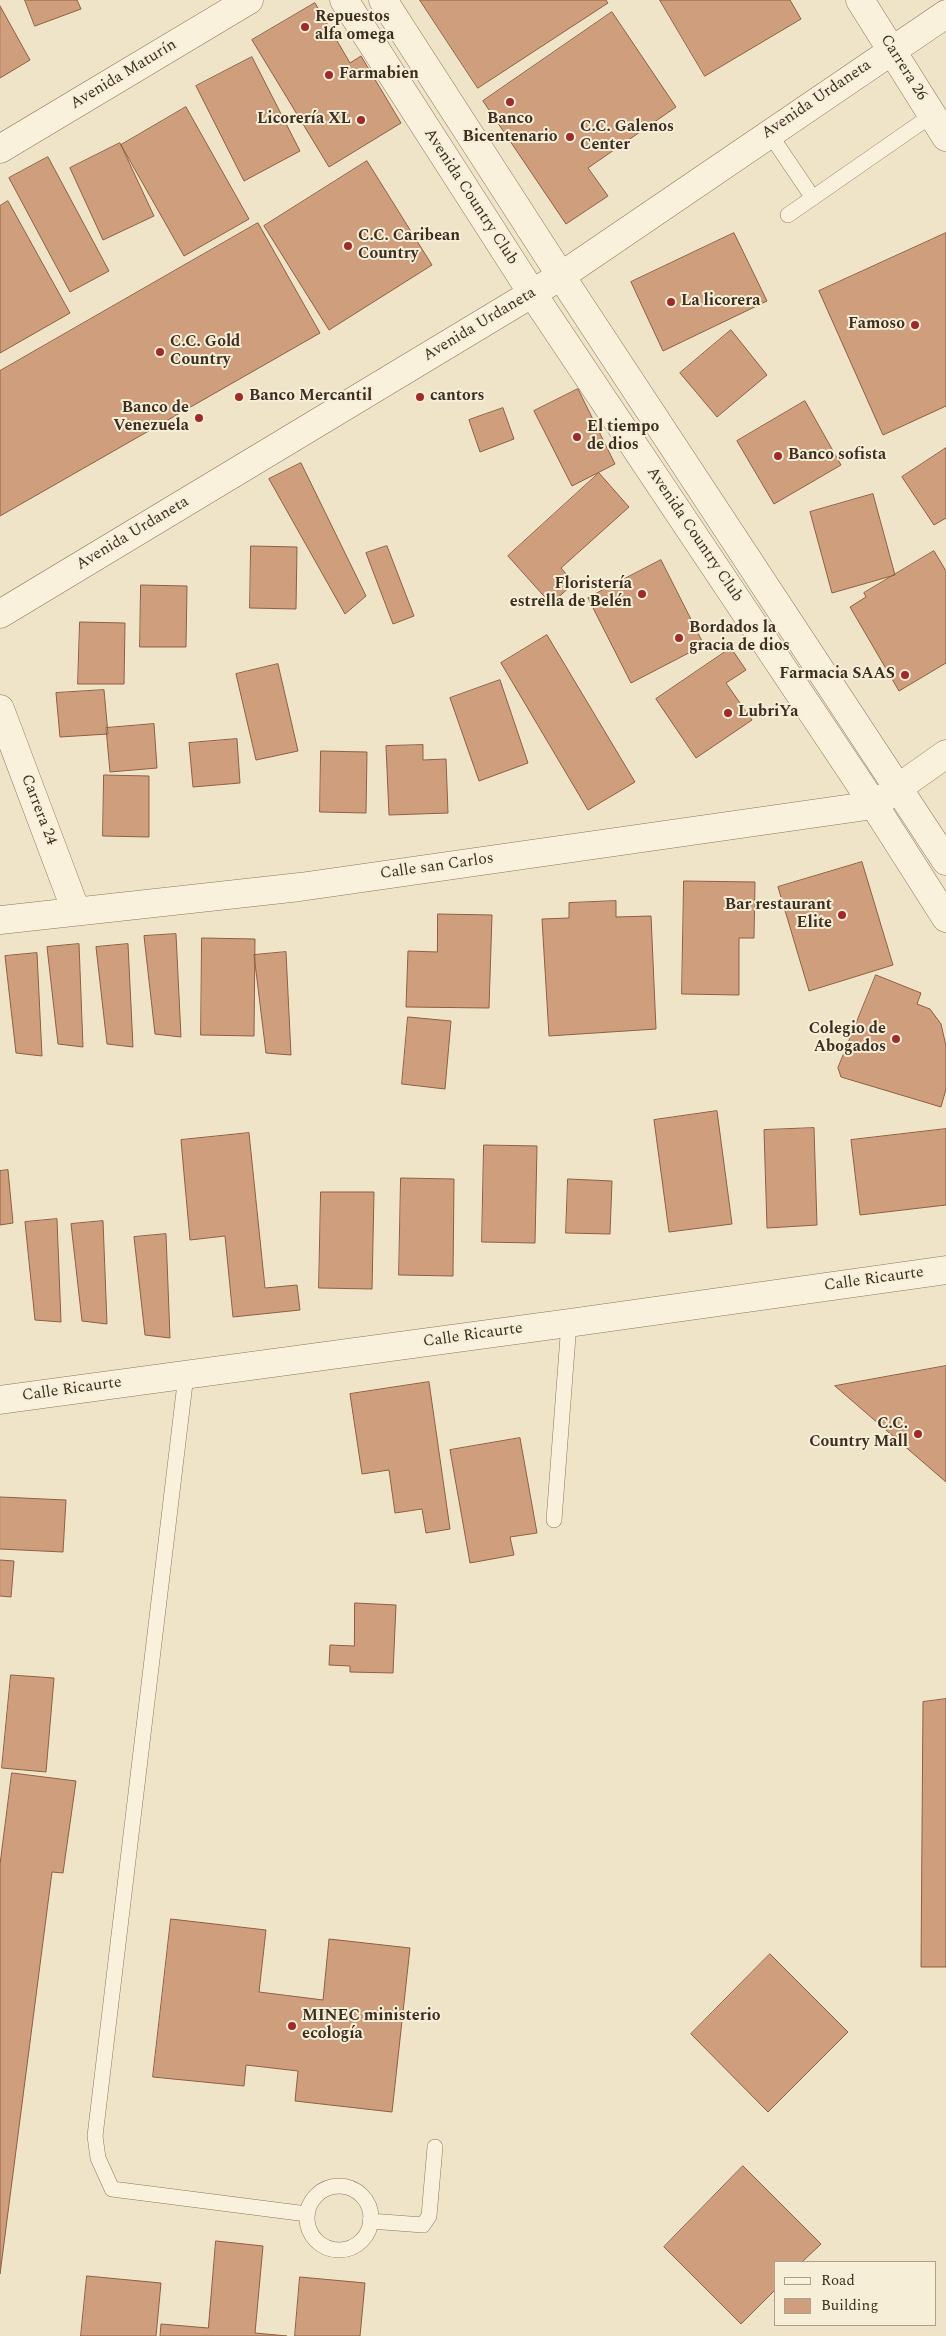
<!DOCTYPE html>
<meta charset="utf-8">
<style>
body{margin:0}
#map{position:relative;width:946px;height:2336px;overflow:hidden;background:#f0e4c8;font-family:Spectral,serif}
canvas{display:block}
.legend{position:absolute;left:774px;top:2261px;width:162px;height:65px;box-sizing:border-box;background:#f7eed8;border:1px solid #ada18e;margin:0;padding:6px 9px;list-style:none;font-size:15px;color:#3d2e20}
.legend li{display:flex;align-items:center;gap:10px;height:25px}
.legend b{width:25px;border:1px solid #ada18e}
</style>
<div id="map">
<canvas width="946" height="2336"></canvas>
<ul class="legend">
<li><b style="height:6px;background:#faf1dc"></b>Road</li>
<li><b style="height:14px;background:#cf9f7d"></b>Building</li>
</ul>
</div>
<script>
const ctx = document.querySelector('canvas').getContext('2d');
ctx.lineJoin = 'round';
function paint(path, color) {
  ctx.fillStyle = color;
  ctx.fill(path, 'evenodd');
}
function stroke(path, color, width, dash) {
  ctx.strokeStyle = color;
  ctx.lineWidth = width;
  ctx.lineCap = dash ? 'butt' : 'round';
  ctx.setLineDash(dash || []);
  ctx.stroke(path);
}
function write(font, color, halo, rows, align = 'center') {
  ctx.font = font + ' Spectral,serif';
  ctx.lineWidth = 4;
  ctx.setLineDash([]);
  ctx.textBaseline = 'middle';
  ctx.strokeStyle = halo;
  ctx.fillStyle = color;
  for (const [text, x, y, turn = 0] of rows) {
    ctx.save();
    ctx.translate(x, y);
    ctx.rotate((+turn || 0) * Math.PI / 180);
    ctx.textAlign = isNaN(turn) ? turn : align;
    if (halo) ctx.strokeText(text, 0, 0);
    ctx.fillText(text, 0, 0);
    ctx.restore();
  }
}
const building = new Path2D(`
 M25,0H77L81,9L35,26Z
 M420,0H606L608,3L478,88Z
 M660,0H790L801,19L705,76Z
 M315,3L350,63L361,56L401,123L329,167L252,40Z
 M0,6L30,60L0,78Z
 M612,12L676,107L588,168L608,196L566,224L483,101Z
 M252,57L300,151L244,181L196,86Z
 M186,107L249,219L184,256L121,145Z
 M120,143L154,216L103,240L70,168Z
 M48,157L109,271L70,292L9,178Z
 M367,161L432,265L329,330L264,226Z
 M8,201L70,313L0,353V206Z
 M258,223L320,333L0,516V371Z
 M734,233L767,301L663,351L631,282Z
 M946,233V406L883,435L819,291Z
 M731,330L767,375L717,417L680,373Z
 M578,389L615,464L572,486L534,411Z
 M805,401L841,465L774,504L737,441Z
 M503,408L514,439L480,452L469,420Z
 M946,448V518L934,525L902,477Z
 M301,463L366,596L345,614L269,479Z
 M599,473L629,507L561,568L574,583L551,604L508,556Z
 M873,494L895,575L832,593L810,512Z
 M251,546L297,547L296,609L250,608Z
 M387,546L414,616L393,624L366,553Z
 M934,551L946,571V663L899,691L850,607L866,597L864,593Z
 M661,560L704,645L631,683L588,598Z
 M141,585L187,586L186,647H140Z
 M80,622L125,623L124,684H78Z
 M547,635L635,782L588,810L501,663Z
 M731,648L746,670L726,683L752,720L696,758L656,699Z
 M278,664L298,751L256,760L236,674Z
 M500,680L528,763L479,781L450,698Z
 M104,690L108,734L60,737L56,693Z
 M154,724L157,768L110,772L106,728Z
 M237,739L240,783L193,787L189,743Z
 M423,745V760L446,759L448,813L389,815L386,746Z
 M321,751L367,752L366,813L320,812Z
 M104,775L149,776V837L103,836Z
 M862,862L893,965L809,991L778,887Z
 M684,881L755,882L754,938H739V995L682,994Z
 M616,901V917L651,916L656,1029L549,1036L542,919L569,918V903Z
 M438,914L492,915L489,1008L406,1007L408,951L437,952Z
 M176,934L181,1037L155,1034L144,936Z
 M202,938L255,939L254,1036L201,1035Z
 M79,944L83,1047L58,1044L47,947Z
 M128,944L133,1047L107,1044L96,947Z
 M286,952L291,1055L266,1053L254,955Z
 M37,953L42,1056L16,1053L5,956Z
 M876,975L921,993L917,1004L930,1009L941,1024L946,1046V1089L941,1107L841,1077L838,1068Z
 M408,1017L451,1021L445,1089L402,1084Z
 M717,1111L732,1224L669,1232L654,1120Z
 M814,1128L817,1225L767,1228L764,1130Z
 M946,1129V1205L860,1215L851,1140Z
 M249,1133L265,1288L297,1285L300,1310L233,1317L225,1236L190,1240L181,1140Z
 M484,1145L537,1146L535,1243L482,1242Z
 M8,1170L13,1223L0,1225V1171Z
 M401,1178L454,1179L453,1276L399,1275Z
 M568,1179L612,1181L610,1234L566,1233Z
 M321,1192H374L372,1289L319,1288Z
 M57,1219L61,1322L35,1320L25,1222Z
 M103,1221L107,1324L82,1321L71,1224Z
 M166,1234L170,1338L145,1335L134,1237Z
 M946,1366V1482L835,1386Z
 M429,1382L450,1529L426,1533L422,1509L395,1513L389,1470L362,1474L350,1394Z
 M520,1438L537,1533L510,1537L514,1555L470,1563L450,1450Z
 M0,1497L66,1500L63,1552L0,1549Z
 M0,1560L14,1561L11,1597L0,1596Z
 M355,1603L396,1605L393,1673L350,1672V1666L329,1665L330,1645L354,1646Z
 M11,1675L54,1678L46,1772L2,1768Z
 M946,1699V1967H921L923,1702Z
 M12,1773L76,1781L63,1873L52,1872L0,2274V1865Z
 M171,1919L266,1930L259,1992L323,2000L329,1939L410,1948L392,2112L295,2101L298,2071L246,2065L244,2086L153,2077Z
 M770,1954L848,2032L768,2112L691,2034Z
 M743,2166L821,2244L802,2262H775V2290L741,2324L664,2247Z
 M216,2241L263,2246L255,2333L287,2336H160L161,2324L208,2328Z
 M87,2276L161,2283L156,2336H81Z
 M300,2277L365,2283L360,2336H295Z`);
const service = new Path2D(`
 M769,133L813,198
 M788,215L932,115
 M186,1375L95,2136L98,2158L112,2189L307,2214
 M554,1520L569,1323
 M307 2218a32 32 0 1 1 64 0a32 32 0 1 1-64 0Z
 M370,2221L423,2225L429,2216L435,2147`);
const minor = new Path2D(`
 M860,0L946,137
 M0,149L249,0
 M0,614L561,276L946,14
 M0,709L76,911
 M0,920L300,887L874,805L946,754
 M0,1400L569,1323L946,1270`);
const tertiary = new Path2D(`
 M344,0L532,293L874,805L946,918
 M383,0L561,276L946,861`);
const markers = [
 [305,27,5,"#9e2a2b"],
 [329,75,5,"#9e2a2b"],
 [510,102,5,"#9e2a2b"],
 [361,120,5,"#9e2a2b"],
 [570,137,5,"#9e2a2b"],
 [348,246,5,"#9e2a2b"],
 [671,302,5,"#9e2a2b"],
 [915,325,5,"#9e2a2b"],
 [160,352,5,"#9e2a2b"],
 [239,397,5,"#9e2a2b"],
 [420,397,5,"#9e2a2b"],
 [199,418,5,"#9e2a2b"],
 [577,437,5,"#9e2a2b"],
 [778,456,5,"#9e2a2b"],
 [642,594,5,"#9e2a2b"],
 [679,638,5,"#9e2a2b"],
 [905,675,5,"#9e2a2b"],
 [728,713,5,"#9e2a2b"],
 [842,915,5,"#9e2a2b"],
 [896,1039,5,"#9e2a2b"],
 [918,1434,5,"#9e2a2b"],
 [292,2026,5,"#9e2a2b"]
];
const poiNames = [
 ["Repuestos",315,18],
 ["alfa omega",315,36],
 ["Farmabien",339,75],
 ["Licorería XL",351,120,"right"],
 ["Banco",510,120,"center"],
 ["Bicentenario",510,138,"center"],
 ["C.C. Galenos",580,128],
 ["Center",580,146],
 ["C.C. Caribean",358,237],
 ["Country",358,255],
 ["La licorera",681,302],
 ["Famoso",905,325,"right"],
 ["C.C. Gold",170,343],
 ["Country",170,361],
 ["Banco Mercantil",249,397],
 ["cantors",430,397],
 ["Banco de",189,409,"right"],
 ["Venezuela",189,427,"right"],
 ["El tiempo",587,428],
 ["de dios",587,446],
 ["Banco sofista",788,456],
 ["Floristería",632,585,"right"],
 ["estrella de Belén",632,603,"right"],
 ["Bordados la",689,629],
 ["gracia de dios",689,647],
 ["Farmacia SAAS",895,675,"right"],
 ["LubriYa",738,713],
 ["Bar restaurant",832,906,"right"],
 ["Elite",832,924,"right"],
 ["Colegio de",886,1030,"right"],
 ["Abogados",886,1048,"right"],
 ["C.C.",908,1425,"right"],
 ["Country Mall",908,1443,"right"],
 ["MINEC ministerio",302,2017],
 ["ecología",302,2035]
];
const streetNames = [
 ["Carrera 26",903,68,58],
 ["Avenida Maturín",124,75,-31],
 ["Avenida Urdaneta",817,100,-34],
 ["Avenida Country Club",470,197,57],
 ["Avenida Urdaneta",480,325,-31],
 ["Avenida Urdaneta",133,534,-31],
 ["Avenida Country Club",694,535,56],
 ["Carrera 24",38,810,69],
 ["Calle san Carlos",437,867,-8],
 ["Calle Ricaurte",874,1280,-8],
 ["Calle Ricaurte",473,1336,-8],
 ["Calle Ricaurte",72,1390,-8]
];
paint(building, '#cf9f7d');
stroke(building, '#8d5f41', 1);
stroke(service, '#8d765c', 16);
stroke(minor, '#8d765c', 29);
stroke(tertiary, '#8d765c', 29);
stroke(service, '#faf1dc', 15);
stroke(minor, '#faf1dc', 28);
stroke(tertiary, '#faf1dc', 28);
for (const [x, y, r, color] of markers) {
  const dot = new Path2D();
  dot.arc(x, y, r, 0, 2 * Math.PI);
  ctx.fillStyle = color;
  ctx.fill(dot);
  stroke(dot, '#f7eed8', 2);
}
write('bold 16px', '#3d2e20', '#f7eed8', poiNames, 'left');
write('16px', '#3d2e20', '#f7eed8', streetNames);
</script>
